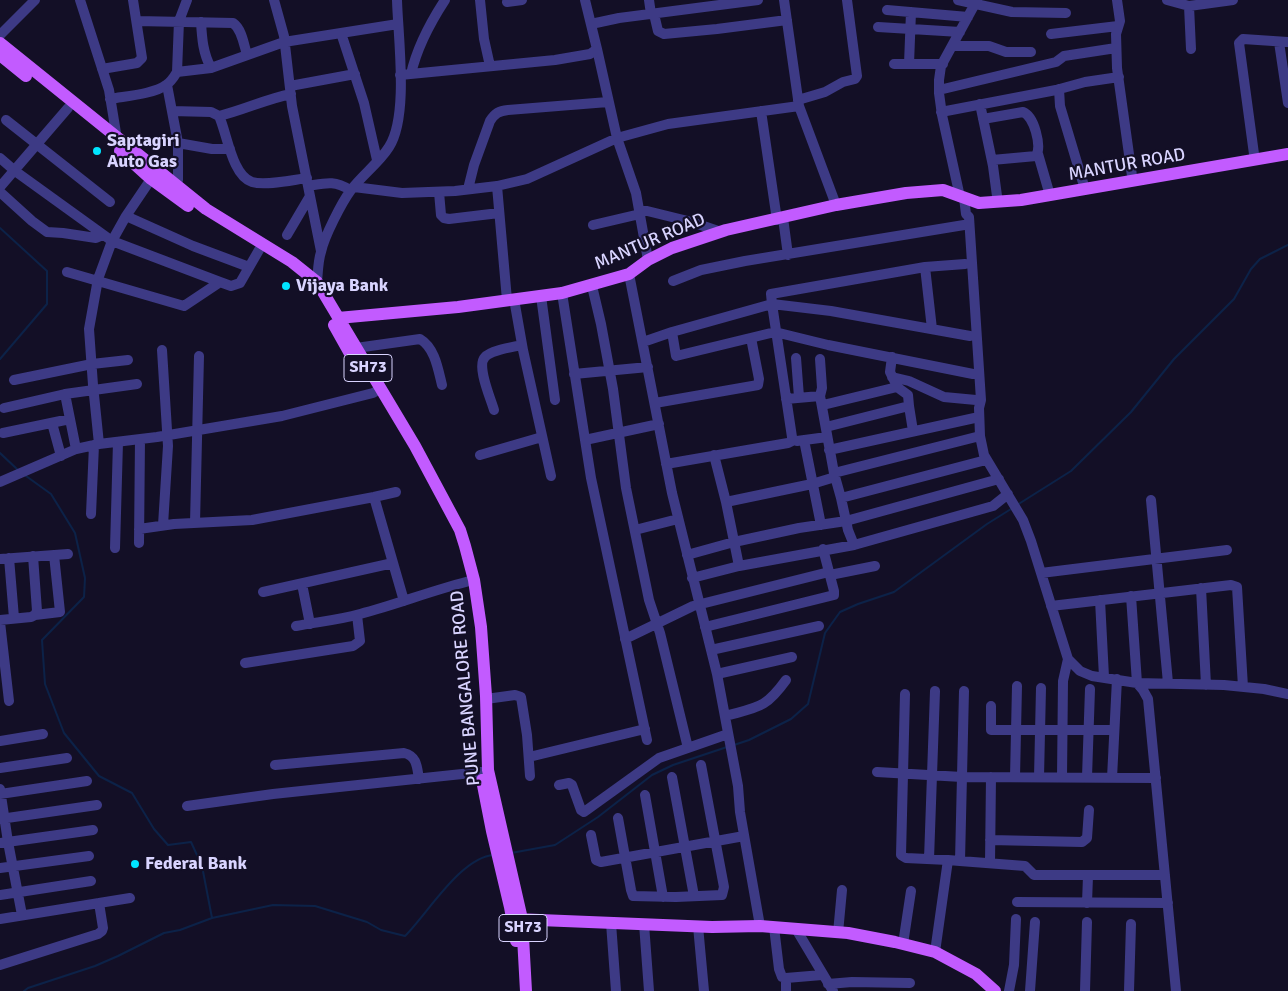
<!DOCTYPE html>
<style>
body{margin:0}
canvas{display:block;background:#130f26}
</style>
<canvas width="1288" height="991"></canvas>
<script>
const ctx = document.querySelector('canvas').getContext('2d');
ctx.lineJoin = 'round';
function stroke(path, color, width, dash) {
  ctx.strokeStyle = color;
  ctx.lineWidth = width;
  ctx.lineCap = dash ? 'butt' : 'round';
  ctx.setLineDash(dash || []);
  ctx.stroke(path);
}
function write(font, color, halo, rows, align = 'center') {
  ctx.font = font + ' Signika,sans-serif';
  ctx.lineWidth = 4.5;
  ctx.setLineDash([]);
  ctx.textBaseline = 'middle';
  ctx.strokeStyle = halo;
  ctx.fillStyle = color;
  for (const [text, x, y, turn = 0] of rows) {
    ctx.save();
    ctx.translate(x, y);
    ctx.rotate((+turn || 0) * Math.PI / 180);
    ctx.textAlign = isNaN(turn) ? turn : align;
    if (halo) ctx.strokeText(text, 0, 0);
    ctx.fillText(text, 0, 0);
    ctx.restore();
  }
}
const stream = new Path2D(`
 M0,228L47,271V304L0,359
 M0,453L18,470
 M1017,505L1071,471L1131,412L1174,359L1234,299L1251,269L1260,259L1288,245
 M734,745L749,740L791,719L808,704L825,633L840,612L858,604L894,592L987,524L1011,509
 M511,853L555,845L598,817L652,775L673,765L727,747
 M212,918L273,905L315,906L367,922L381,930L405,936C428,913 461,857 494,855
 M24,991L28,988L95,966L118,956L164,933L180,930L212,918L202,866L191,842L168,845L154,829L132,793L99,776L64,733L45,684L42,640L84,597L85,578L75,533L51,494L26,476`);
const minor = new Path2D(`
 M80,0L109,90L117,139
 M274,0L284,36L292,106L321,251
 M480,0L484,39L490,66
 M585,0L597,49L617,138L636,193L648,260
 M649,0L651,14
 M784,0L799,106L836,205
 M958,0L1012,12L1066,13
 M1117,0L1120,21L1116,34L1117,68L1132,176
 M1167,0L1189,6L1191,49
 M507,2L522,0
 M1189,6L1233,0
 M887,10L968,17
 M654,14L658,31L664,34L717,29L787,20
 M137,21L233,23C242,29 244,45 247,55
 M201,22C202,39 203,53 211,68
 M591,24L619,18L758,0
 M878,27L960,32
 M341,33L364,103L377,160
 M1051,34L1118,26
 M0,35L35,0
 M1279,42L1288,103
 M952,46H989L1006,52H1031
 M894,64H943
 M909,64L911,12
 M102,69L137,63L142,58L133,0
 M177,72L211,68L284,42L398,24
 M411,74C417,47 430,23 445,0
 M400,75L555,60L590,54L597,49
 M167,85L178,143V180L176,186
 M290,86L355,74
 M1059,89L1060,106L1084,186
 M939,90L1056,62L1064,56L1116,48
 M110,99C126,96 154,94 166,85C171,82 174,77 177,72L179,21L187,0
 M798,100L825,92L843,82L855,79L857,76L847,0
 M980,104L993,166L997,196
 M172,111L211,112L219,116C227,133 232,176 252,182C266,186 292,180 307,178
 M761,111L777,220
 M941,112L1056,90L1085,82L1119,77
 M219,116C244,110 266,99 291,94
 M983,119L1023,112C1034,116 1042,146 1036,156L992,160
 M6,120L110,202
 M178,143L212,149H230
 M1038,154L1049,192
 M1254,154L1239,43L1243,39L1288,42
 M0,158L15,171L112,241L220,282L231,286L240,283L259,250
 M308,186C326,183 334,180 350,190
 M497,186L507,300
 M0,187L68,108
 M354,187L402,193L455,191L497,186L527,179L617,138L668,124L799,106
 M468,189L474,165L490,121C495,113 499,111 508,110L608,102
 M0,192L32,221L47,232L63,233L96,238L103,235
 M439,192L441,215L444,218L449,219L499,213
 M960,197L942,115L939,93V80L941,66L977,0
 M964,198L966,214L969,217L981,400L979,408L980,436L984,455L1023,520L1031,541L1068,659L1080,671L1092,676L1137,683L1143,690L1148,699L1176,991
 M639,209L692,222L721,232
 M126,216L193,246L249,267
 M783,218L788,255
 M593,225L640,214
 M287,235L310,196
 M965,264L925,267L771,294L772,304L831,311L970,336
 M925,267L932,329
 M67,272L184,306L220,282
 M629,274L672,493L717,674L738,786L740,812L760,926
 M673,281L701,270L745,261L964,225
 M317,282C318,272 318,261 321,252C324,237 342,202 351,190C362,175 379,163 389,147C409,116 398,37 397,0
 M592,286L601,324L613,389L626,488L649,600L660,633L688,748
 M562,293L591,478L647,740
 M541,296L555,400
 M514,299L523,350L551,476
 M643,342L672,332
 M356,348L420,339C435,348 438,369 442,385
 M162,350L168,446L163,525
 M892,357L890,372L895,382
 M796,358L799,397
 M820,359L822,388L820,396
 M574,374L648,367
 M892,377L909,381L944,397L976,400
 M14,380L92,364L128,360
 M65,394L76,449
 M786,399L820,396L834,473L841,498L848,530L854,545
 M655,403L758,385L759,379L751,338
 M823,405L897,387L908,395L909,406L826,427
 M909,406L913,431
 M4,408L65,394L137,384
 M494,410C491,399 476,366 485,357C491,350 513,347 522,345
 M52,423L61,456
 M3,433L70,419
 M585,440L659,424
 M804,440L821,525
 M797,441L827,437
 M99,444L93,385L89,329L98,279L112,241L126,216L151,179
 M829,450L979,417
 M480,455L542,437
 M714,455L726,502L812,484L835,477
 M666,464L788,443L792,441V437L772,304L672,332L676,356L775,332L828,345L973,374
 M834,473L980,436
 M0,482L76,449L99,444L157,437L282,416L373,393L380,389
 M374,497L404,601
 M841,498L986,460
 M1151,500L1168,683
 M726,502L739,566
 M91,514L94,445
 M195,523L199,356
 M139,529L174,524L252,520L374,497L396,492
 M635,530L678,519
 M139,543L140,439
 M115,548L118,442
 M687,555L734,542L799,528L846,521L999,479
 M9,558L14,618
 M0,559L68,554
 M1041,573L1227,550
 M830,575L875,566
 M692,578L739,566L854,545L993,506L1008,494
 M302,584L310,624
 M1201,588L1206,685
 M263,592L393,563
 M1131,596L1137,683L1224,685L1264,689L1288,694
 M1100,600L1104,677
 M1051,606L1231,585L1237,587L1243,687
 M35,615L60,612L54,555
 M0,620L31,617L35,615L37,611L33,556
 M0,622L9,701
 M296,626C317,622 339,620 360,614C399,604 435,589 474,580
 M705,627L834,595V591L823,549
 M625,639L693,606L829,572
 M711,650L819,626
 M245,663L353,646L360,641L357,615
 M717,674L792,657
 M905,694L901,855L906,858L948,860
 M486,699L515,695L521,697L527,735L530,776
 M991,706V730H1114
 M725,716C758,707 765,709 786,680
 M0,741L43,734
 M529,757L645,729
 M275,765L404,753C417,756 417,767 419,779
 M0,768L67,758
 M877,772L962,777L1156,778
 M672,777L694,896
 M1015,777L1017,686
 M1039,777L1041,688
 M1062,777L1063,681L1068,659
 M1087,777L1090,689
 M1112,778L1117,679
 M559,785L569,783L572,785L581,810L584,812L659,758L728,734
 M0,789L8,842L22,915
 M0,794L87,781
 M645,795L663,897
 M187,806L273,794L481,772
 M618,818L631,890L633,896L676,897L722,895L724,887L701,765
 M0,819L97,805
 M591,835L596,860L601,862L744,836
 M990,840L1082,842L1087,838L1089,810
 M0,843L93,830
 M929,859L935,691
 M960,861L1025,866L1034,875H1165
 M990,863L991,777
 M0,868L89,856
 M0,895L91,881
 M1017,902L1168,903
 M1087,903L1088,876
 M0,919L130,898
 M611,923L616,991
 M644,924L649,991
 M698,926L704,991
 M774,927L779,969L782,977L786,978L822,975
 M796,929L833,991
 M838,933L842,890
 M903,944L911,891
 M935,952L948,860L960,861L964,691
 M0,965L98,934L102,931L103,928L99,903
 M786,978V991
 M828,984L852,982L910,983
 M1009,991L1014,965L1016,919
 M1030,991L1035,922
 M1085,991L1087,922
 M1129,991L1131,924`);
const major = new Path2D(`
 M0,43L206,209L292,262L317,282L415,446L460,530L465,546L474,580L481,627L486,696L488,770L522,919L526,991
 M0,55L26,76
 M120,151L151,179L188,206
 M338,318L458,307L562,293L629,274L648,260L672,248L726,230L836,205L906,193L943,190L979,203L1021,200L1288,154
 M334,325L357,366
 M482,780L492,831L510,907L516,941
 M515,919L712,927L760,926L848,933L895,942L935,952L976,974L995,991`);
const markers = [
 [97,151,5,"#00e5ff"],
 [286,286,5,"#00e5ff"],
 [135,864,5,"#00e5ff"]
];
const shields = [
 [368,368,48],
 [523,928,48]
];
const shieldNames = [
 ["SH73",368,368],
 ["SH73",523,928]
];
const poiNames = [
 ["Saptagiri",107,141],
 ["Auto Gas",107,162],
 ["Vijaya Bank",296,286],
 ["Federal Bank",145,864]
];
const streetNames = [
 ["MANTUR ROAD",1127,165,-10],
 ["MANTUR ROAD",650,242,-23],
 ["PUNE BANGALORE ROAD",466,688,-95]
];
stroke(stream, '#0c2248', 2);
stroke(minor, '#3d3a85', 10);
stroke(major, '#c25bff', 12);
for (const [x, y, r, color] of markers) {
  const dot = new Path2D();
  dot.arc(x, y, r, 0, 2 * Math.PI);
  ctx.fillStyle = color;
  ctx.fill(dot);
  stroke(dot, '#130f26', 2);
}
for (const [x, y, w] of shields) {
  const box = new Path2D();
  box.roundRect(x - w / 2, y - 13.5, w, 27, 4);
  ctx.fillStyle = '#130f26';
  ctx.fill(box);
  stroke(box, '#d9d4ff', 1);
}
write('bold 16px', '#d9d4ff', null, shieldNames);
write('bold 18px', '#d9d4ff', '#130f26', poiNames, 'left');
write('18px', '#d9d4ff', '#130f26', streetNames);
</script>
